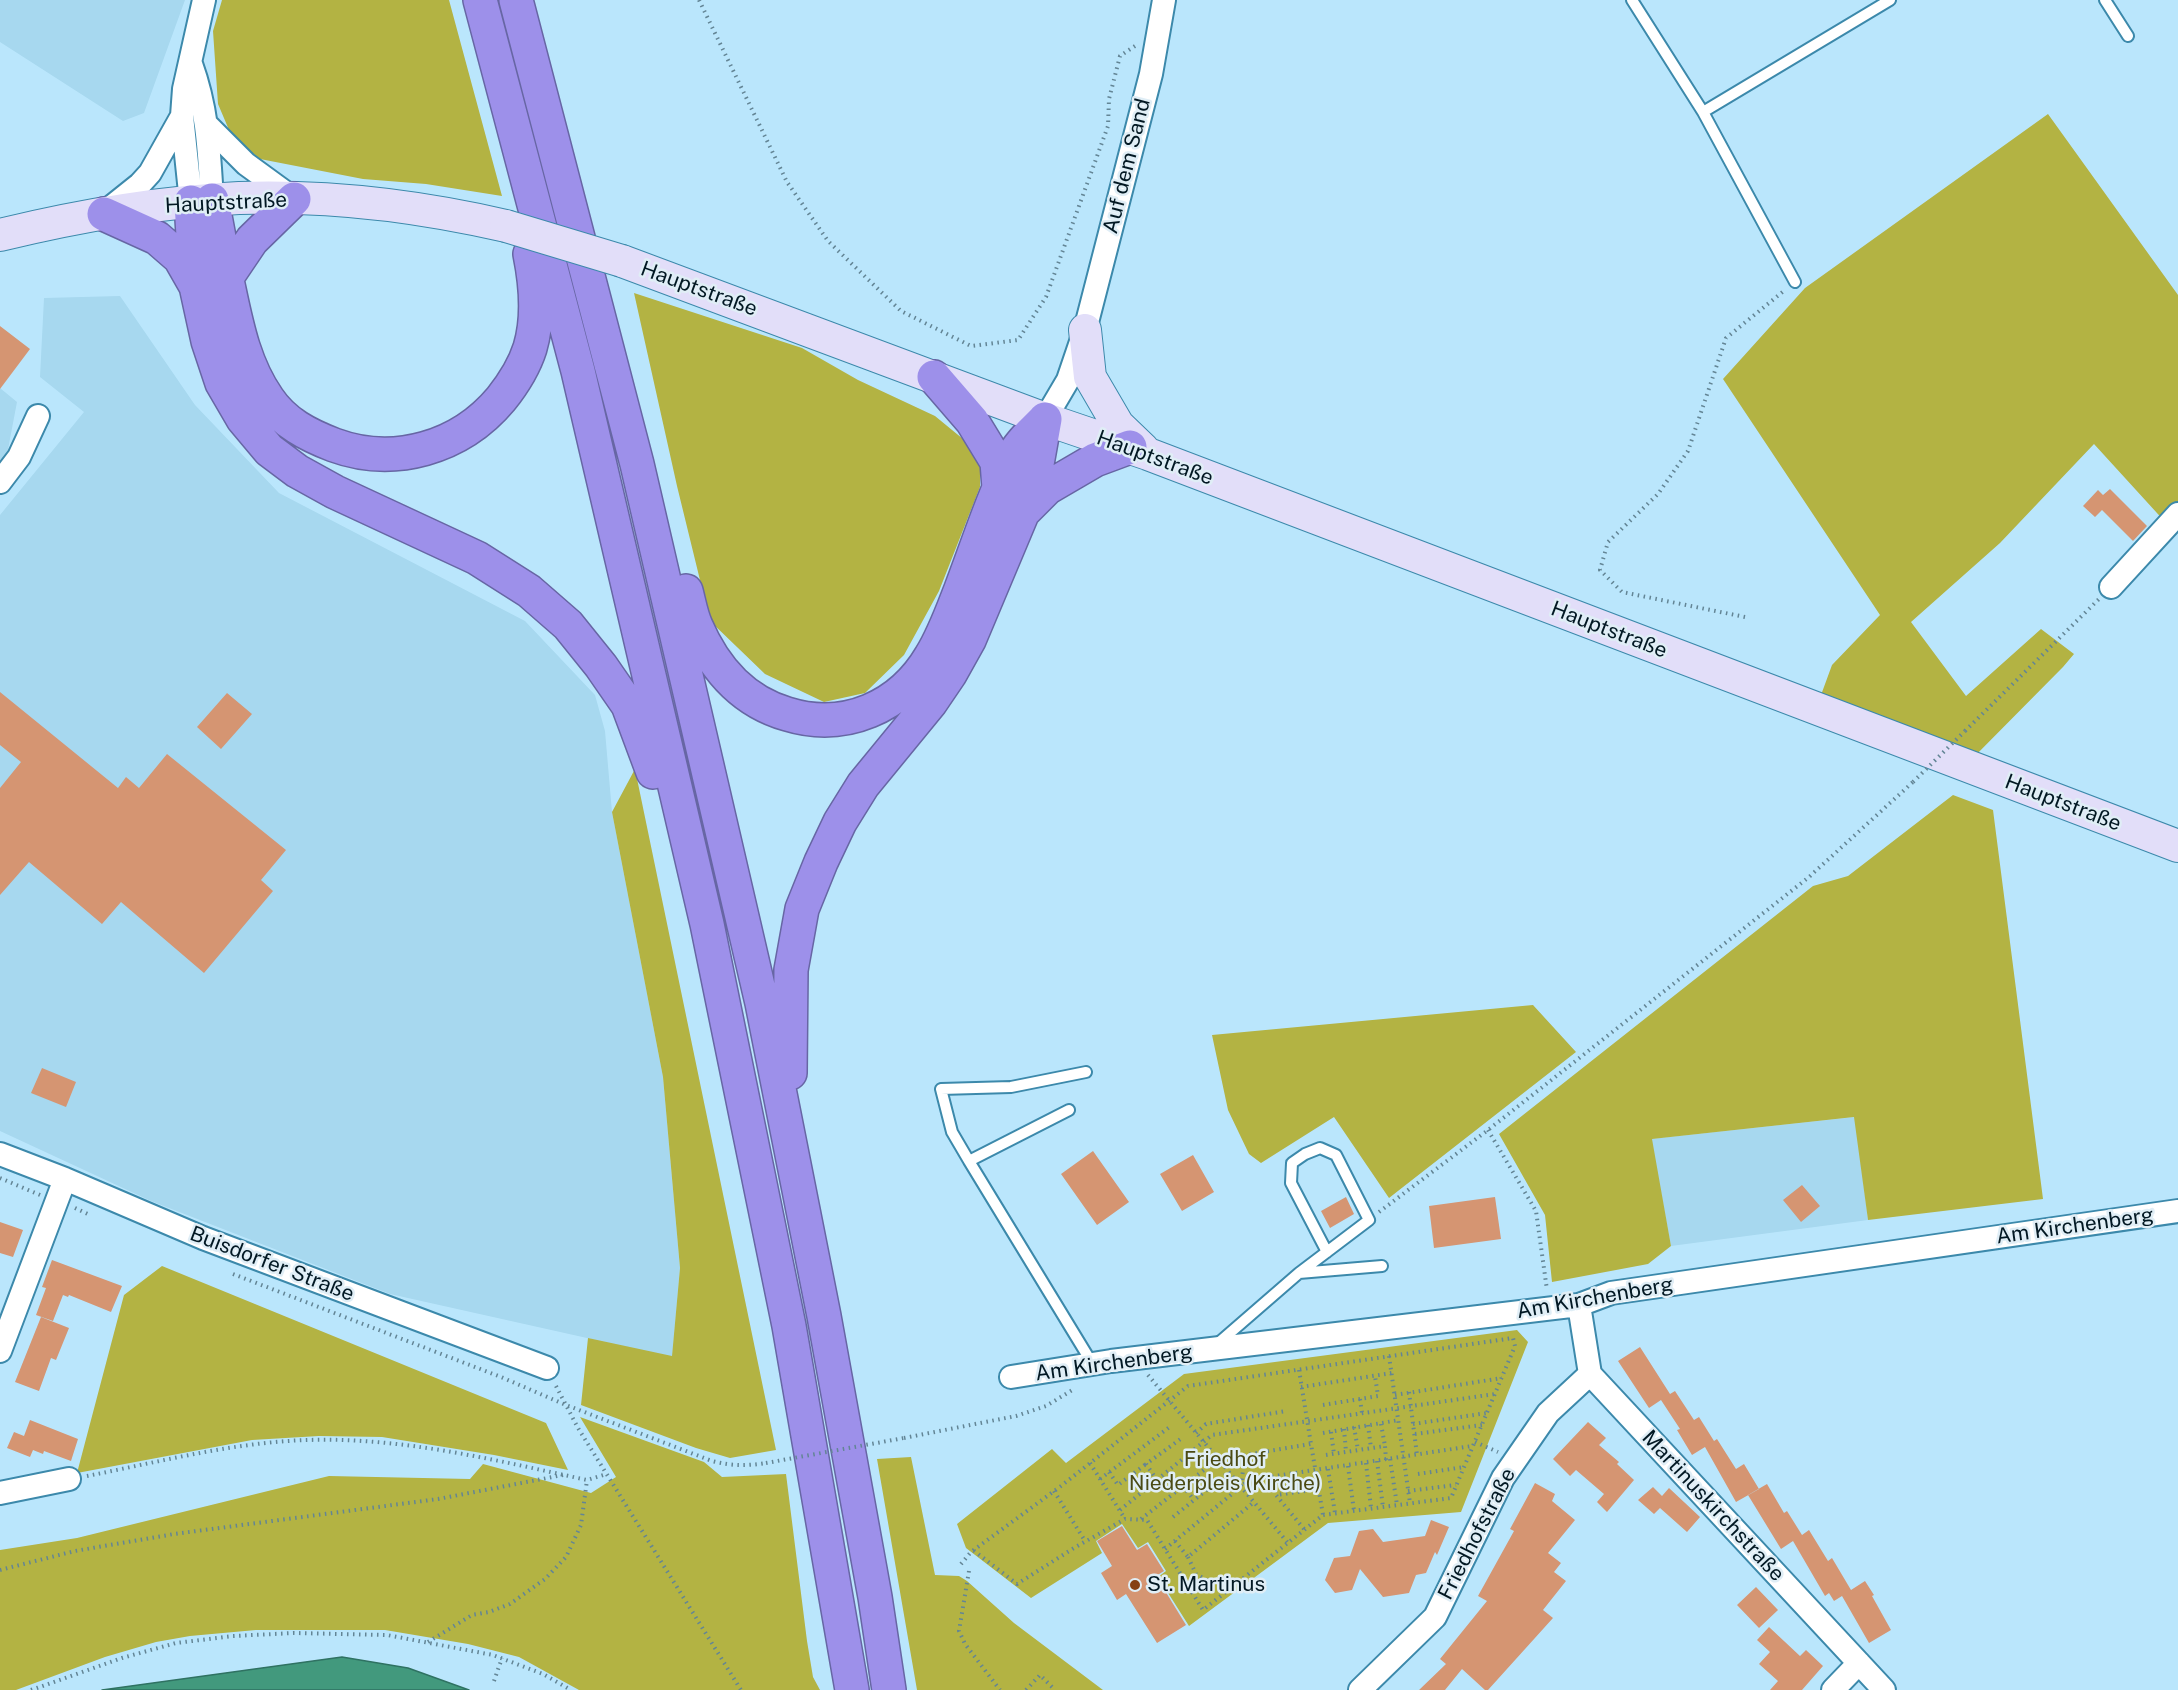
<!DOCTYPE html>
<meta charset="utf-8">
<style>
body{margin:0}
canvas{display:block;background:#bae6fc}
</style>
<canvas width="2178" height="1690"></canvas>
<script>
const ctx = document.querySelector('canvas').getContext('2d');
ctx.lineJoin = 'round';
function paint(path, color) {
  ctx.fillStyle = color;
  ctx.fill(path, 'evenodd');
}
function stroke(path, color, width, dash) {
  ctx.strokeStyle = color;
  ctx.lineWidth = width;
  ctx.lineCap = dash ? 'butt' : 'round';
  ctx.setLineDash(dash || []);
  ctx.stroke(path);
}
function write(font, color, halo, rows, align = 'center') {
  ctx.font = font + ' "Public Sans",sans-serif';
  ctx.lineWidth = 5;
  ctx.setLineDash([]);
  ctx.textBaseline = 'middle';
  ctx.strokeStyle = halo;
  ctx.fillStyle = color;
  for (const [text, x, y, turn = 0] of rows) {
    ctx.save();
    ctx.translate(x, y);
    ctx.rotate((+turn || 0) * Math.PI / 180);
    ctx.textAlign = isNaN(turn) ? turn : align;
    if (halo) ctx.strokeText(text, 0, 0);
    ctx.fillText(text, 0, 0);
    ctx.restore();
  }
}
const built = new Path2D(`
 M0,0H185L144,113L123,121L0,42Z
 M120,296L195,405L279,493L525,621L595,695L605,731L612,812L663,1077L680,1268L672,1357L390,1294L151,1201L0,1131V515L84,412L40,377L44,298Z
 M0,388L17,402L6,460L0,468Z
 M1855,1117L1868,1220L1671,1246L1651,1139Z`);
const green = new Path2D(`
 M222,0H449L502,196L426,184L363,179L260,159L232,137L218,104L213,31Z
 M2048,114L2178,295V512L2167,524L2094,444L2000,543L1911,622L1966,696L2041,629L2074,654L2063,667L1967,764L1817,706L1832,665L1880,615L1723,379L1805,288Z
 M634,293L802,348L858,380L935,416L963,439L980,462V487L939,591L904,655L865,693L824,702L765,674L710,621L677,486Z
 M635,769L776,1450L730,1458L696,1448L581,1405L588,1338L672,1356L680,1268L663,1077L612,812Z
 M1953,795L1993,810L2043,1199L1868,1220L1854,1117L1652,1139L1671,1246L1648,1264L1552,1282L1545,1215L1499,1134L1813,886L1848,876Z
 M1533,1005L1576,1052L1389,1198L1334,1117L1261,1163L1249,1154L1228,1110L1212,1035Z
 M162,1266L546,1423L568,1470L494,1455L382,1437L319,1436L252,1440L77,1473L124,1295Z
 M1517,1330L1528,1342L1461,1512L1328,1523L1189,1626L1158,1577L1166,1571L1148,1542L1138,1548L1122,1524L1096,1541L1102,1553L1031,1598L966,1548L957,1524L1052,1449L1066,1463L1184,1374Z
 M580,1417L704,1462L722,1477L786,1474L807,1641L813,1677L820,1690H579L519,1657L468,1644L385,1630H256L190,1636L156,1642L105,1657L16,1690H0V1550L77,1538L329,1476L470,1479L483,1464L591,1493L616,1477Z
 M911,1457L935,1575L959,1576L967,1581L1014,1623L1103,1690H917L877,1459Z`);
const water = new Path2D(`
 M342,1657L408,1668L469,1690H102Z`);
const building = new Path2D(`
 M0,326L30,349L0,389Z
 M2110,489L2147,526L2133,541L2102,510L2095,517L2083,506L2098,490L2103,495Z
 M0,692L118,788L126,777L139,788L167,754L286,850L261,880L273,891L204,973L121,902L102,924L29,862L0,895V788L21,762L0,745Z
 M227,693L252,714L221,749L197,727Z
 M42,1068L76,1082L66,1107L31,1093Z
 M1093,1151L1129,1202L1097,1225L1061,1174Z
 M1193,1155L1214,1192L1182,1211L1160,1174Z
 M1802,1185L1820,1206L1801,1222L1783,1200Z
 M1346,1197L1354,1214L1330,1228L1321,1211Z
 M1495,1197L1501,1239L1434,1248L1429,1206Z
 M0,1222L23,1230L13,1257L0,1253Z
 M52,1260L122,1286L111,1312L69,1295L68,1297L63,1295L53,1321L36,1315L46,1288L42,1287Z
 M41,1317L69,1328L56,1360L51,1358L39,1391L15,1382Z
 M1640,1347L1670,1394L1675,1391L1694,1420L1699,1417L1714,1441L1717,1439L1736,1469L1744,1464L1759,1489L1736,1502L1705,1447L1692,1455L1677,1430L1680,1429L1661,1400L1649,1408L1618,1361Z
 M30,1420L78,1439L71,1461L44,1451L43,1454L33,1450L30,1457L7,1448L14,1432L24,1436Z
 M1588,1422L1606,1438L1599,1445L1619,1462L1617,1464L1634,1480L1607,1512L1597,1502L1604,1494L1576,1470L1570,1476L1553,1459Z
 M1535,1483L1555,1494L1552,1501L1575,1520L1548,1553L1561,1563L1554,1572L1566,1581L1543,1610L1553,1618L1488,1690H1485L1462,1669L1445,1690H1419L1446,1664L1440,1659L1487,1601L1478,1596L1514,1531L1510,1529Z
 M1767,1484L1784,1513L1787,1511L1802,1535L1809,1530L1828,1561L1832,1558L1851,1590L1865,1581L1874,1595L1872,1596L1891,1630L1869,1643L1842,1596L1834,1601L1829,1593L1825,1596L1793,1541L1781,1549L1748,1495Z
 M1653,1487L1662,1496L1669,1488L1700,1517L1687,1532L1660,1508L1654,1514L1638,1500Z
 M1431,1520L1449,1527L1437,1555L1435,1552L1426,1573L1416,1575L1409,1593L1383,1597L1360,1569L1352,1590L1335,1593L1325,1580L1334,1558L1350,1556L1359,1531L1373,1529L1383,1542L1425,1536Z
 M1122,1526L1137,1550L1147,1544L1164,1571L1156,1576L1186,1625L1157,1643L1126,1594L1117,1600L1101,1573L1112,1566L1097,1541Z
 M1756,1587L1778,1610L1759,1628L1737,1605Z
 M1769,1627L1800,1656L1806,1650L1823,1666L1802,1690H1770L1778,1681L1759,1664L1770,1652L1757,1640Z`);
const path = new Path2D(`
 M699,0L787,182L828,241L901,311L971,346L1018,340L1046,297L1108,126L1109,99L1120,56L1135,46
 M1745,617L1622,592L1600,570L1608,542L1658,494L1688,451L1726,338L1785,290
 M1965,731L2099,599
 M1488,1130L1536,1211L1547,1290
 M0,1178L40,1195
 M75,1208L90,1215
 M1379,1212L1488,1130L1809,877L1913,782
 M233,1274L501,1377L566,1405L712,1461C731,1466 747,1466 766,1463
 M1389,1356L1410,1503
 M1299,1370L1311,1444
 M1148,1375L1288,1543
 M556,1386L578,1428L741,1690
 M1301,1387L1392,1373
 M1409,1392L1417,1455
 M1395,1395L1502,1378
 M1360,1399L1362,1413
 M1323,1405L1378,1396L1375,1376
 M1381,1424L1385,1446
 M1413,1424L1487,1413
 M1368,1425L1371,1448
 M1354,1427L1358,1450
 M1344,1429L1346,1452
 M1331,1432L1334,1454
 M1196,1433L1206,1424L1286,1411
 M1323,1433L1399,1420
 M1415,1434L1482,1425
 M904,1438L1016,1416L1046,1406L1074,1389
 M1475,1442L1498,1452
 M1326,1455L1385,1446L1386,1460
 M1390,1459L1397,1505
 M1377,1461L1383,1507
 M1090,1463L1125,1519
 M1366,1463L1371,1508
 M1348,1466L1354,1511
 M1328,1469L1335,1513
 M1109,1472L1118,1485L1146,1464
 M1418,1474L1464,1467
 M87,1476C159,1462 235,1442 308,1440C402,1437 495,1460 587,1480L607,1474
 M1100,1479L1171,1426
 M1157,1480L1146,1464L1182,1438
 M1183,1486L1194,1500
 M1241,1486L1245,1455L1311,1444L1323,1515
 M1054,1491L1085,1541
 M1408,1491L1456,1485
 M1120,1510L1212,1435L1495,1394
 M1173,1517L1229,1472
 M1141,1519L1218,1459
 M1304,1529L1276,1495L1305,1491
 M1175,1541L1188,1557L1254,1502
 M1165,1549L1249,1480L1472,1446
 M1188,1557L1196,1574L1210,1582
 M961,1564L971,1552L1061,1486L1188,1386L1513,1338L1515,1346L1451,1498L1323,1515L1203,1610L1147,1520L1125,1519L1074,1548L1017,1584L973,1550
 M0,1570L75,1551L174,1534L438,1499L563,1475
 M969,1571L959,1631L965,1644L1000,1690
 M428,1642L472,1615L489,1612L510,1604L545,1579L566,1557L581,1525L587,1480
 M494,1681L502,1658
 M31,1690L122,1658L176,1643L233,1636L294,1633L387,1635L493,1655L543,1674L571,1690
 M1026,1690L1040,1675L1055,1690`);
const lane = new Path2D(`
 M1632,0L1703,112L1890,0
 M2105,0L2128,36
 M1703,112L1795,282
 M1069,1110L969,1161L1092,1363
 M969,1161L952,1132L941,1089L1011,1087L1086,1072
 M1299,1273L1382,1266
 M1216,1345L1299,1273L1369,1220L1336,1155L1320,1148L1305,1154L1292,1163L1291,1183L1327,1252`);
const street = new Path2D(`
 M191,64C208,111 209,152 212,200
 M207,125L246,164L294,199
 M191,202L182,116L184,89L204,0
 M105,212L140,184L150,173L182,116
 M1045,419L1068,380L1085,330L1151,74L1164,0
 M0,482L19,457L38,416
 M2111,587L2178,514
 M0,1154L65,1179L203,1238L547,1368
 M1579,1305L1590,1374L1884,1690
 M0,1351L65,1179
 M1011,1377L1111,1361L1579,1305L1611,1293L2178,1211
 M0,1493L69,1479
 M1360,1690L1435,1617L1503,1478L1548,1413L1590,1374
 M1833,1690L1859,1663`);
const secondary = new Path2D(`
 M0,235C78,216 158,202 239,198C328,195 419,206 506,226
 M622,261L1045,419L1148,454L2178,846
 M1085,330L1090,377L1118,425L1143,449`);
const highway = new Path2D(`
 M480,0L578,371L707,924L789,1326L852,1690
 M516,0L637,464L762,1003L824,1316L875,1597L889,1690
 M212,200C217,227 222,254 227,280C236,322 243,363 268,399C284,423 308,435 334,445C394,467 460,448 501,399C513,384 524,367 530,348C539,318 536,284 530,254
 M191,202L196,286L208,341L222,383L243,419L269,450L297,471L335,492L477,558L529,591L568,625L601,666L628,705L653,772
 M104,214L157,238L180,258L196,286
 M227,277L252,240L294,199
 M934,377L972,421L997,462L999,488
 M1023,512L1047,488L1095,460L1130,447
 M686,591C689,602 691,615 696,626C714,668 742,701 787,714C845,732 901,707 931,656C944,635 952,612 961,589C978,544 993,497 1015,453C1021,441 1035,430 1045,419
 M790,1073L791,970L802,909L821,862L840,822L863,785L931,702L950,674L969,640L1022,514L1037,464L1045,419`);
const pathBridge = new Path2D(`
 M1913,782L1965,731
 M766,1463L904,1438`);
const secondaryBridge = new Path2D(`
 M506,226L622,261`);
const markers = [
 [1135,1585,6,"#854115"]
];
const streetNames = [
 ["Auf dem Sand",1127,166,-76],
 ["Hauptstraße",226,203,-3],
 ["Hauptstraße",699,289,20],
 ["Hauptstraße",1155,458,20],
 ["Hauptstraße",1609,630,21],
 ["Hauptstraße",2063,803,21],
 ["Am Kirchenberg",2075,1226,-8],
 ["Buisdorfer Straße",272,1264,21],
 ["Am Kirchenberg",1595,1298,-10],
 ["Am Kirchenberg",1114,1363,-8],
 ["Martinuskirchstraße",1713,1506,47],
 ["Friedhofstraße",1477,1534,-63]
];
const parkNames = [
 ["Friedhof",1225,1460],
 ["Niederpleis (Kirche)",1225,1484]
];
const poiNames = [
 ["St. Martinus",1147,1585]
];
paint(built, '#a7d8ef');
paint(green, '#b3b343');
paint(water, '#42997d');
stroke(water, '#2f7262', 1.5);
paint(building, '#d59572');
stroke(lane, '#3c89ab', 14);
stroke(street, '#3c89ab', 26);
stroke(secondary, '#3c89ab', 34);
stroke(highway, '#6766a4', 36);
stroke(path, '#638595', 4, [1.5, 4.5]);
stroke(lane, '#fff', 10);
stroke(street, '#fff', 22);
stroke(secondary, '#e2def9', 32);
stroke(highway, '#9d90ea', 33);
stroke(secondaryBridge, '#3c89ab', 34, []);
stroke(pathBridge, '#638595', 4, [1.5, 4.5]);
stroke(secondaryBridge, '#e2def9', 32);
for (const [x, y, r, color] of markers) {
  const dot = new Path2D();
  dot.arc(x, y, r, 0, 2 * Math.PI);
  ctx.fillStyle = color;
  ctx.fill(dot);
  stroke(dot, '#e0eef6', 2);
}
write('21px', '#021823', '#e0eef6', streetNames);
write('21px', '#4a4a13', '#e0eef6', parkNames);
write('21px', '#021823', '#e0eef6', poiNames, 'left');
</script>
